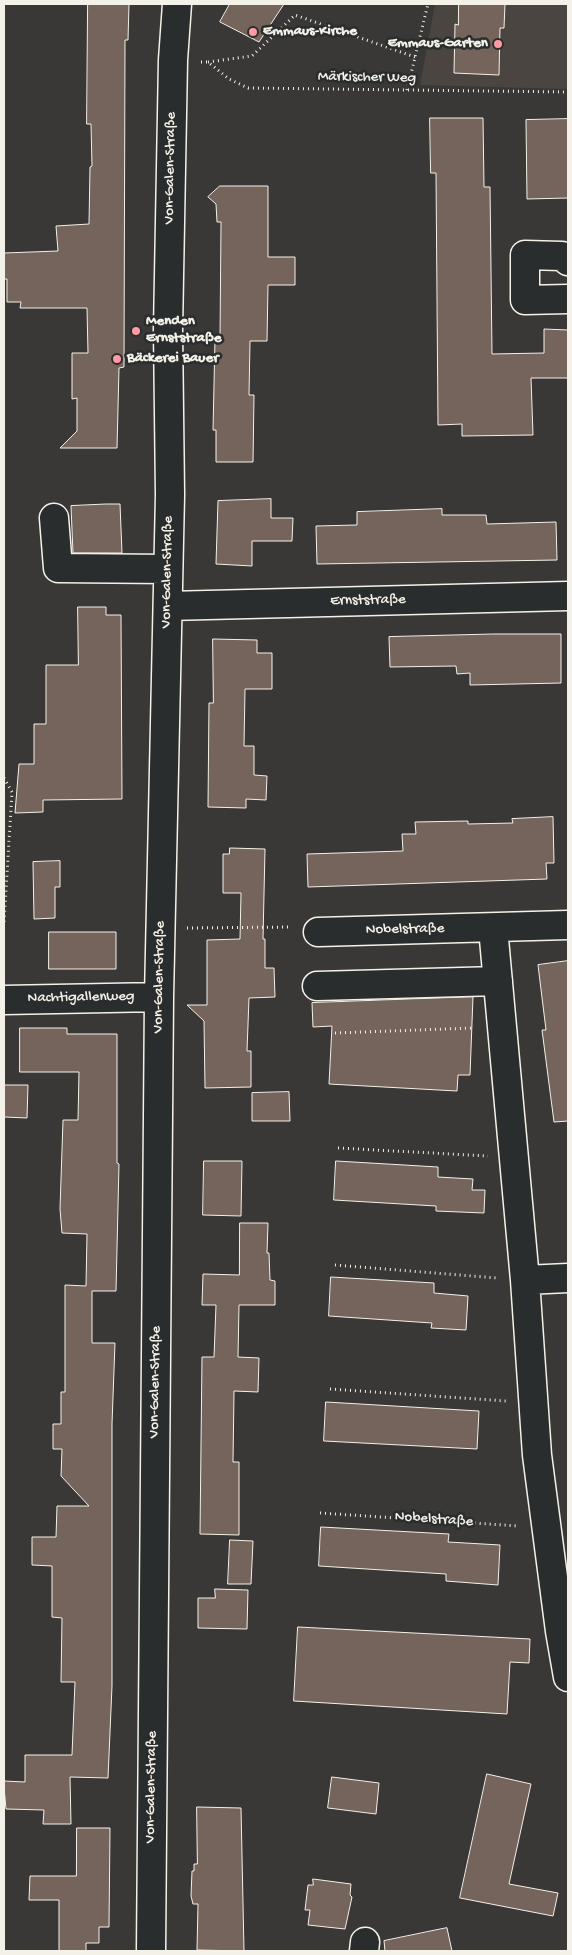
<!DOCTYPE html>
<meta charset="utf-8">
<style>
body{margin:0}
#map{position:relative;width:572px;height:1955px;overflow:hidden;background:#393837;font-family:"Gochi Hand",sans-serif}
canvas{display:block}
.frame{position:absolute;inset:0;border:5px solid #f4f1e8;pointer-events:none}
</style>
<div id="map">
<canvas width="572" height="1955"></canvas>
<div class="frame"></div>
</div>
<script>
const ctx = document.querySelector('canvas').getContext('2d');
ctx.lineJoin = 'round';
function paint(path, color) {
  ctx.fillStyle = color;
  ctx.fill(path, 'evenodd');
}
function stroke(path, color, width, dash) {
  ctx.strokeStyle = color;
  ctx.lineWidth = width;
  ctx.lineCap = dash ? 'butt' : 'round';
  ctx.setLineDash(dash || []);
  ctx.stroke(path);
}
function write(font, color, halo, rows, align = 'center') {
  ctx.font = font + ' "Gochi Hand",sans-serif';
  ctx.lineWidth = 5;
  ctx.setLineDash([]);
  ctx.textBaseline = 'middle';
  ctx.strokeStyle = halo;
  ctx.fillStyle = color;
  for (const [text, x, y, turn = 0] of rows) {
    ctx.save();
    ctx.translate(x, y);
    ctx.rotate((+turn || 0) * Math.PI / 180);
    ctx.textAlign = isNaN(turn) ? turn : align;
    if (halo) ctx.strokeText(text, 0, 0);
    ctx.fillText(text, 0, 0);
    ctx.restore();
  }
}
const built = new Path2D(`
 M435,4H568V89L420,85Z`);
const building = new Path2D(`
 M88,4H129L128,40H125L124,367L119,368L117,448H60L77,431V398L72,399V353H88L87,308H20L21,302H7V279H4V253L58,251L56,226L89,224L90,167L92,166L91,124H87Z
 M230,4H284L259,42L220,22Z
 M459,4H505L504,28H500L499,75L454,73L455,24L458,25Z
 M430,118H483L484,187H490L492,354L544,353V329L568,330V378H531L533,435L462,436V424L438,425L436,173H431Z
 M568,119V198L527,199L526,120Z
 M220,186H268V257H295V285H268L267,341H250L249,395H254L253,462H216V430H213L215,339L220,340L221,222H217L216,204L208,197Z
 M271,499V518H293L292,541H252V566L216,564L218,501Z
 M106,504H120L122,553H73L71,506Z
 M442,509V515H486L487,524L556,522L557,560L317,564L316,526L357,525V512Z
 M78,607H106V615H121L122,799L43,800V812L15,813L19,764H34V724H46V665H78Z
 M493,634H561V683L470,685V673L457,674L456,666L390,667L389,637Z
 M213,639L257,640V653H272V689H245L244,746H254V775L267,776L266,800L246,799V808L208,807L209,703H213Z
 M553,817L554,863H546L547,879L308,887L307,854L403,851L402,834H416L415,822L468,821V824L513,823L512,819Z
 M230,848L265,849L263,939H265V968H274L275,997L249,998L247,1051H251V1087L205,1088L204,1021L187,1005H207V940L240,939L241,893H223V854H229Z
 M60,861V887H55V918L34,919L33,862Z
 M49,932H116V969H49Z
 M568,961V1121L554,1122L542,1030H546L538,965Z
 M473,997L470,1075H458L457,1091L329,1084L332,1026L313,1027L312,1003Z
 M20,1028H67V1034H117V1163L119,1164L116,1291H92V1343H115L112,1424V1686L108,1778L70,1777L71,1824H43L44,1810L6,1809L4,1787V1781L25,1782V1755H72L75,1682H61L62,1618L52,1617V1566L32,1565V1537H56L57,1506H89L61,1476L62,1449H53V1424H61V1392H65V1285L86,1286L87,1234L62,1233L60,1209L63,1120H78L79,1072H20Z
 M4,1085H28L27,1118L4,1117Z
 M289,1092L290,1121H252V1093Z
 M204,1161H242L241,1216L203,1215Z
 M336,1161L438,1167V1177L473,1179L472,1190H485L484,1213L436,1211V1206L334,1200Z
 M240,1223H268L267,1253H269L270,1280L275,1281V1305H239L238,1357L259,1358L258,1392L234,1391L233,1462H239V1535L200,1534L202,1357H214L216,1305H202L203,1274L239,1275Z
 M331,1277L434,1283V1293L468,1296L466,1330L431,1328L432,1323L329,1316Z
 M326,1402L479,1411L477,1449L324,1441Z
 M321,1527L449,1534L448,1542L500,1545L498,1585L446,1581V1574L319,1566Z
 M230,1540L253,1541L251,1584H228Z
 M215,1589L248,1590L247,1629L198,1628V1598H215Z
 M298,1627L530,1639L529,1663L510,1662L507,1714L294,1701Z
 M487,1774L531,1784L509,1884L558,1893L553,1916L460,1898Z
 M332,1777L379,1783L376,1814L328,1808Z
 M197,1807L241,1808L244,1951L197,1950L198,1904H193L191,1896L192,1871H194V1864H197Z
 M77,1828H110L109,1927H99V1943H86V1951H59V1900H29L30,1876H76Z
 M313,1879L351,1884L350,1895L352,1897L345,1929L308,1925L310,1910H305L308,1885H313Z
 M447,1928L452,1951H385L384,1941Z`);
const path = new Path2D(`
 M201,62H208L229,79L248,88L568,92
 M208,62L252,56L295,15L415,57
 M407,90L428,4
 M4,778L12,792L4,923
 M187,928L291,927
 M335,1033L474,1028
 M338,1148L488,1156
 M335,1265L497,1278
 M330,1389L506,1401
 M320,1513L519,1526`);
const minor = new Path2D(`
 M568,261L562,256L525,255V300L568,299
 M54,518L58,568L168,569
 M168,606L568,596
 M493,928L525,1280L537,1455L560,1631L568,1677
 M318,932L568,925
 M317,986L498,981
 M4,1000L159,997
 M525,1280L568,1278
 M151,1951L159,997L170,495L168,330L173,60L177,4
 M364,1951L365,1942`);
const markers = [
 [253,32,5,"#ff9aa2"],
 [498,44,5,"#ff9aa2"],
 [136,331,5,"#ff9aa2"],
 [117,359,5,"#ff9aa2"]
];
const poiNames = [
 ["Emmaus-Kirche",263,32],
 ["Emmaus-Garten",488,44,"right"],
 ["Menden",146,322],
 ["Ernststraße",146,339],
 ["Bäckerei Bauer",127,359]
];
const streetNames = [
 ["Märkischer Weg",367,78,1],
 ["Von-Galen-Straße",171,168,-89],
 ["Von-Galen-Straße",168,572,-89],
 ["Ernststraße",368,601,-1],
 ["Nobelstraße",405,930,-1],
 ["Von-Galen-Straße",160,977,-89],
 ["Nachtigallenweg",81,998,-1],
 ["Von-Galen-Straße",156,1382,-89],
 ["Nobelstraße",434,1520,4],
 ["Von-Galen-Straße",152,1787,-89]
];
paint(built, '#4b4542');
paint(building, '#74645b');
stroke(building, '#f4f1e8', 1);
stroke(minor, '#f4f1e8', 31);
stroke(path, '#f4f1e8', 3, [1, 4]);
stroke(minor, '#2a2d2e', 28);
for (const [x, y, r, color] of markers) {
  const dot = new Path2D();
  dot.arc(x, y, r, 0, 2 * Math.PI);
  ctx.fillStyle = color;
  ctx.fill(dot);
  stroke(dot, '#2a2d2e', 2);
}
write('bold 15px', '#f4f1e8', '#2a2d2e', poiNames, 'left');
write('15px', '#f4f1e8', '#2a2d2e', streetNames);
</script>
